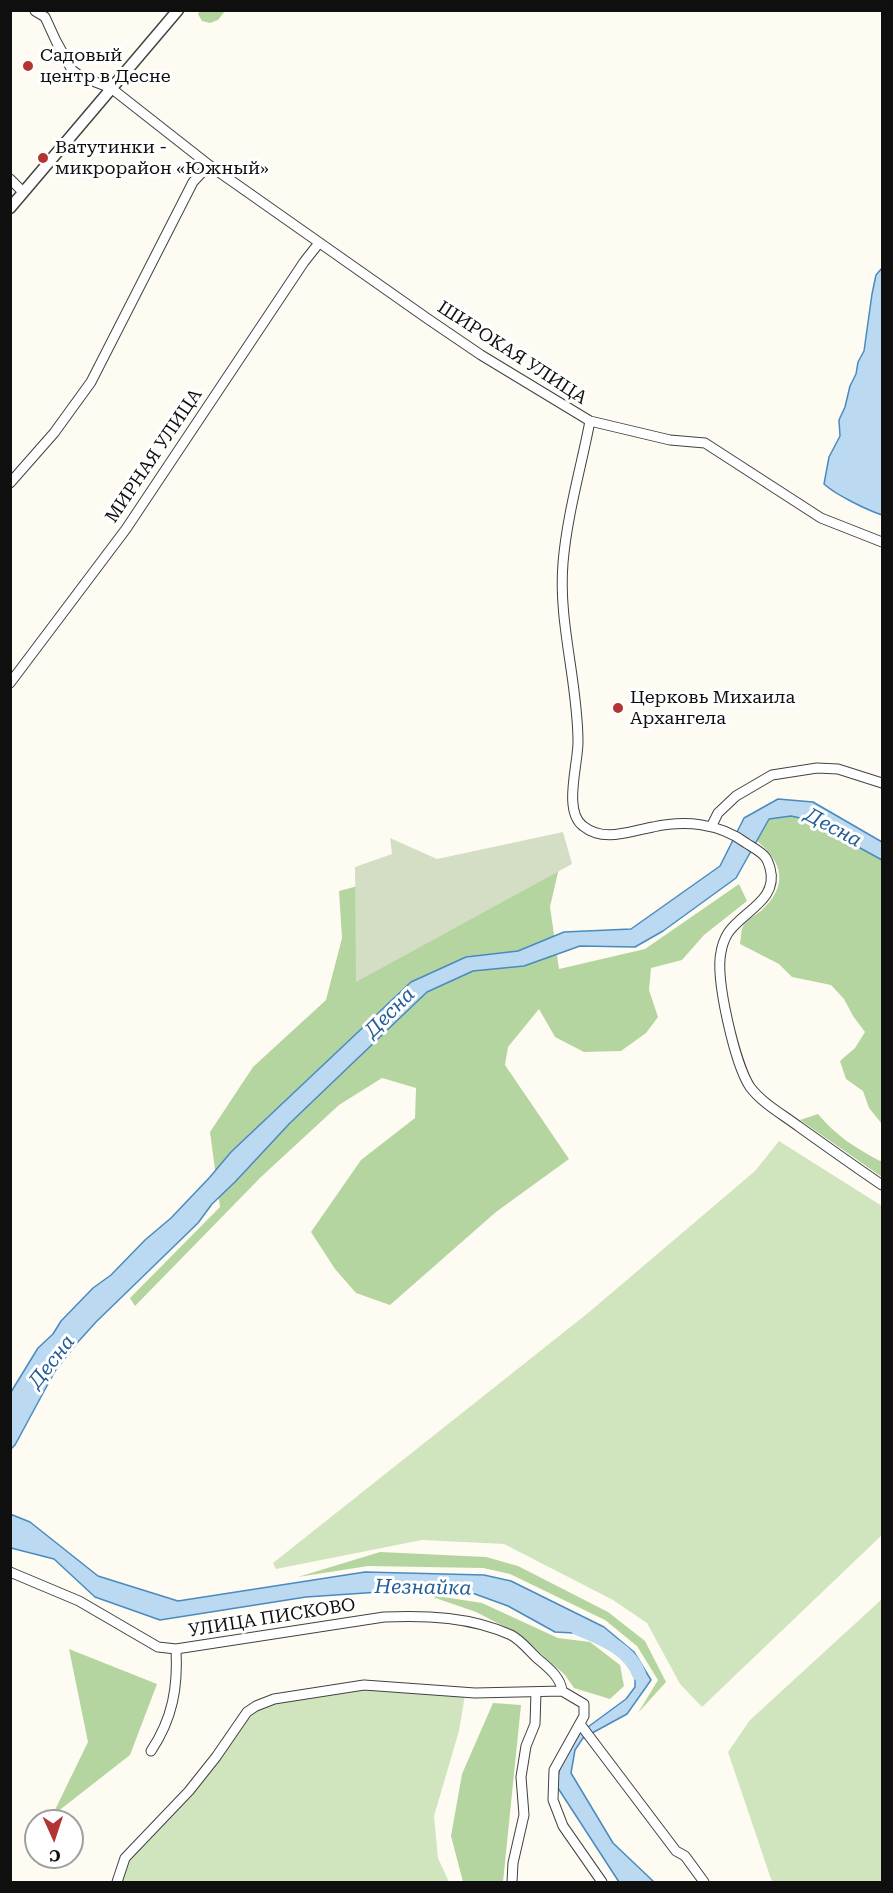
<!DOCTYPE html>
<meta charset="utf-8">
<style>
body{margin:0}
#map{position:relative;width:893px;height:1893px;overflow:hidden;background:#fefcf2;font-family:"Roboto Serif",serif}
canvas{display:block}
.frame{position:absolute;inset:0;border:12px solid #0f0f0f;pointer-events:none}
.north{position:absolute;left:24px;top:1809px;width:60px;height:60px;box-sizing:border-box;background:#fff;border:2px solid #9f9f9f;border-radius:50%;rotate:177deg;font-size:16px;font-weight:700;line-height:24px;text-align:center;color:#0f0f0f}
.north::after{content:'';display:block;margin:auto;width:21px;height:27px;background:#b23534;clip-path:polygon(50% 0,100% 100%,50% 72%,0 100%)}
</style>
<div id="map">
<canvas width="893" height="1893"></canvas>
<div class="frame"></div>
<div class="north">С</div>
</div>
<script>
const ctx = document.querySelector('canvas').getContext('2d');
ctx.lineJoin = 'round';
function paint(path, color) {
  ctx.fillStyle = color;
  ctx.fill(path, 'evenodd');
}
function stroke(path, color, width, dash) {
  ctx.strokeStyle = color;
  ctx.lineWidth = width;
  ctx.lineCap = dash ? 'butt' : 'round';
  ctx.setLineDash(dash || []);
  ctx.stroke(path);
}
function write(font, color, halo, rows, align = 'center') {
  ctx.font = font + ' "Roboto Serif",serif';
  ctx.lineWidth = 6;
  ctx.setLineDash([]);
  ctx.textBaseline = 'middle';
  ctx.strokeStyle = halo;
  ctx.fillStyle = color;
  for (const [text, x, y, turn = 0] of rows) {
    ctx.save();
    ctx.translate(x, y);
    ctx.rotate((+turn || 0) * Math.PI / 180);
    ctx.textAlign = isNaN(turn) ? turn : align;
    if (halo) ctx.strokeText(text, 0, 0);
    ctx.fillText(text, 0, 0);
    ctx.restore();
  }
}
const green = new Path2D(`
 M779,1141L882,1206V1535L702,1707L680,1684L647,1623L613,1600L504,1544L422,1540L276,1569L273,1563L588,1313L755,1171Z
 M882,1599V1882H772L728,1752L750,1720Z
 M332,1686L465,1695L459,1731L434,1816L438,1858L449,1882H118L124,1862L215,1762L256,1709Z`);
const forest = new Path2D(`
 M200,11V10L225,11L218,20L210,23L202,21L198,14Z
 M791,816L809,820L882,860V1124L869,1108L863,1091L846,1079L840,1061L855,1048L865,1032L853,1016L844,999L831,985L792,977L779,964L740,944C741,939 741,931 743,926C746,920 756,915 761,911C788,886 784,863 757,841L769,819Z
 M562,855L550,907L559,969L645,949L739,884L747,901L704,935L682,960L651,968L649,990L658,1017L646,1033L621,1051L584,1052L555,1037L539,1009L508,1047L505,1065L569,1159L496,1212L390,1305L356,1293L335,1269L311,1232L361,1160L415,1118L416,1088L382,1078L339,1105L261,1177L135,1306L130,1298L220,1207L210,1132L253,1067L326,1000L342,938L339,891L414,871Z
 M818,1114C836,1136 856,1148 880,1161L882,1160V1177L800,1120Z
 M380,1552L486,1557L518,1566L608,1612L645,1641L666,1682L638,1713L658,1680L637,1646L605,1620L510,1574L483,1568L368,1566L298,1577Z
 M424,1594L482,1603L558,1638L590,1642L620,1665L624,1686L610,1699L574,1688L565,1675L519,1634L476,1612Z
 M69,1649L157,1684L130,1755L52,1816L88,1742Z
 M493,1703L521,1705L503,1882H463L451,1836L462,1774Z`);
const cemetery = new Path2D(`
 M563,832L572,864L356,982L355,867L392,854L390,838L437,859Z`);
const water = new Path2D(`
 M882,268V515C867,510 836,495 824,484L829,457L840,436L839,420L845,407L850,386L856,374L858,362L864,351L872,294L876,275Z
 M778,799L813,802L882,842V860L809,820L791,816L769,819L736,878L663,931L635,947L580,946L524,966L473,971L427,992L290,1123L235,1182L212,1204L198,1223L96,1322L77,1343L55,1371L15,1445L11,1449V1392L38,1348L53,1334L61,1321L93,1288L111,1275L145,1240L171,1218L210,1177L231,1152L411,982L466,957L518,951L564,932L631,929L720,866L744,818Z
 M10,1514L30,1522L98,1576L178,1601L365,1572L484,1575L511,1581L604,1627L634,1652L651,1680L627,1714L583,1738L575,1750L571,1773L613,1843L654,1882H619L556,1785L561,1763L577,1735L626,1699L635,1687V1666L614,1643L593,1634L555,1632L508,1606L464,1590L439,1588L306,1597L160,1620L95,1597L54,1559L11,1548Z`);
const river = new Path2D(`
 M577,1628C601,1638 629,1648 639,1674`);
const minor = new Path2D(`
 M35,11L45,17L56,41L72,70L80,76L111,88L209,165L428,319L481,355L590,421C581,468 567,515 563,563C558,623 578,682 578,742C578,765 563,811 583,826C604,843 630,831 653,827C685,820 719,823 746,843C752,847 762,852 766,858C768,861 769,865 770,868C779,900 743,911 728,933C725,938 722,946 721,952C715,979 735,1064 750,1087C762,1103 782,1114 798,1126C826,1146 854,1166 882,1185
 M10,179L23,192
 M590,421L670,440L705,443L821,518L882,542
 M10,483L54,433L91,382L193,182L209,165
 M10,683L126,529L304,262L319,243
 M712,825L718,813L736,796L772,775L817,768L838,769L882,783
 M10,1572L79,1601L158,1647L176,1649L384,1617C427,1615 471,1617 511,1635C521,1640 530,1652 538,1659C549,1668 561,1678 562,1691
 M580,1724L676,1851L685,1856L704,1882
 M151,1751C173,1718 178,1687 176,1649
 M117,1882L125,1858L189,1791L216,1757L247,1712L256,1706L274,1699L364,1685L475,1693L562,1691L584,1704V1716L554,1770L553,1800L563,1826L602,1882
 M512,1882L513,1863L524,1815L521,1777L526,1746L535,1724L536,1692`);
const tertiary = new Path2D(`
 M10,208L178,10`);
const markers = [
 [28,66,6,"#b23534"],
 [43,158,6,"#b23534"],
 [618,708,6,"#b23534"]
];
const poiNames = [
 ["Садовый",40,56],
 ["центр в Десне",40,77],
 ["Ватутинки -",55,148],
 ["микрорайон «Южный»",55,169],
 ["Церковь Михаила",630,698],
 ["Архангела",630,719]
];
const streetNames = [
 ["ШИРОКАЯ УЛИЦА",512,353,33],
 ["МИРНАЯ УЛИЦА",154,456,-56],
 ["УЛИЦА ПИСКОВО",272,1618,-9]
];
const waterNames = [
 ["Десна",833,828,28],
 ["Десна",390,1013,-45],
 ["Десна",52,1362,-52],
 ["Незнайка",423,1588,1]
];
paint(green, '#d0e5be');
paint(forest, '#b4d59f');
paint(cemetery, '#d4dec4');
paint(water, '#bbd9f0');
stroke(water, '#498ac0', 1.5);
stroke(river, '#bbd9f0', 14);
stroke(minor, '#424242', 11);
stroke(tertiary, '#424242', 13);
stroke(minor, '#fff', 9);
stroke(tertiary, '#fff', 10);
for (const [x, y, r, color] of markers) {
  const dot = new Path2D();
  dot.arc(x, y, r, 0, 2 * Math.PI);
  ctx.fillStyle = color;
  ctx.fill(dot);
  stroke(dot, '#fff', 2);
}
write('18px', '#0f0f0f', '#fff', poiNames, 'left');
write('18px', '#0f0f0f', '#fff', streetNames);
write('italic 20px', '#235d95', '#fff', waterNames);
</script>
